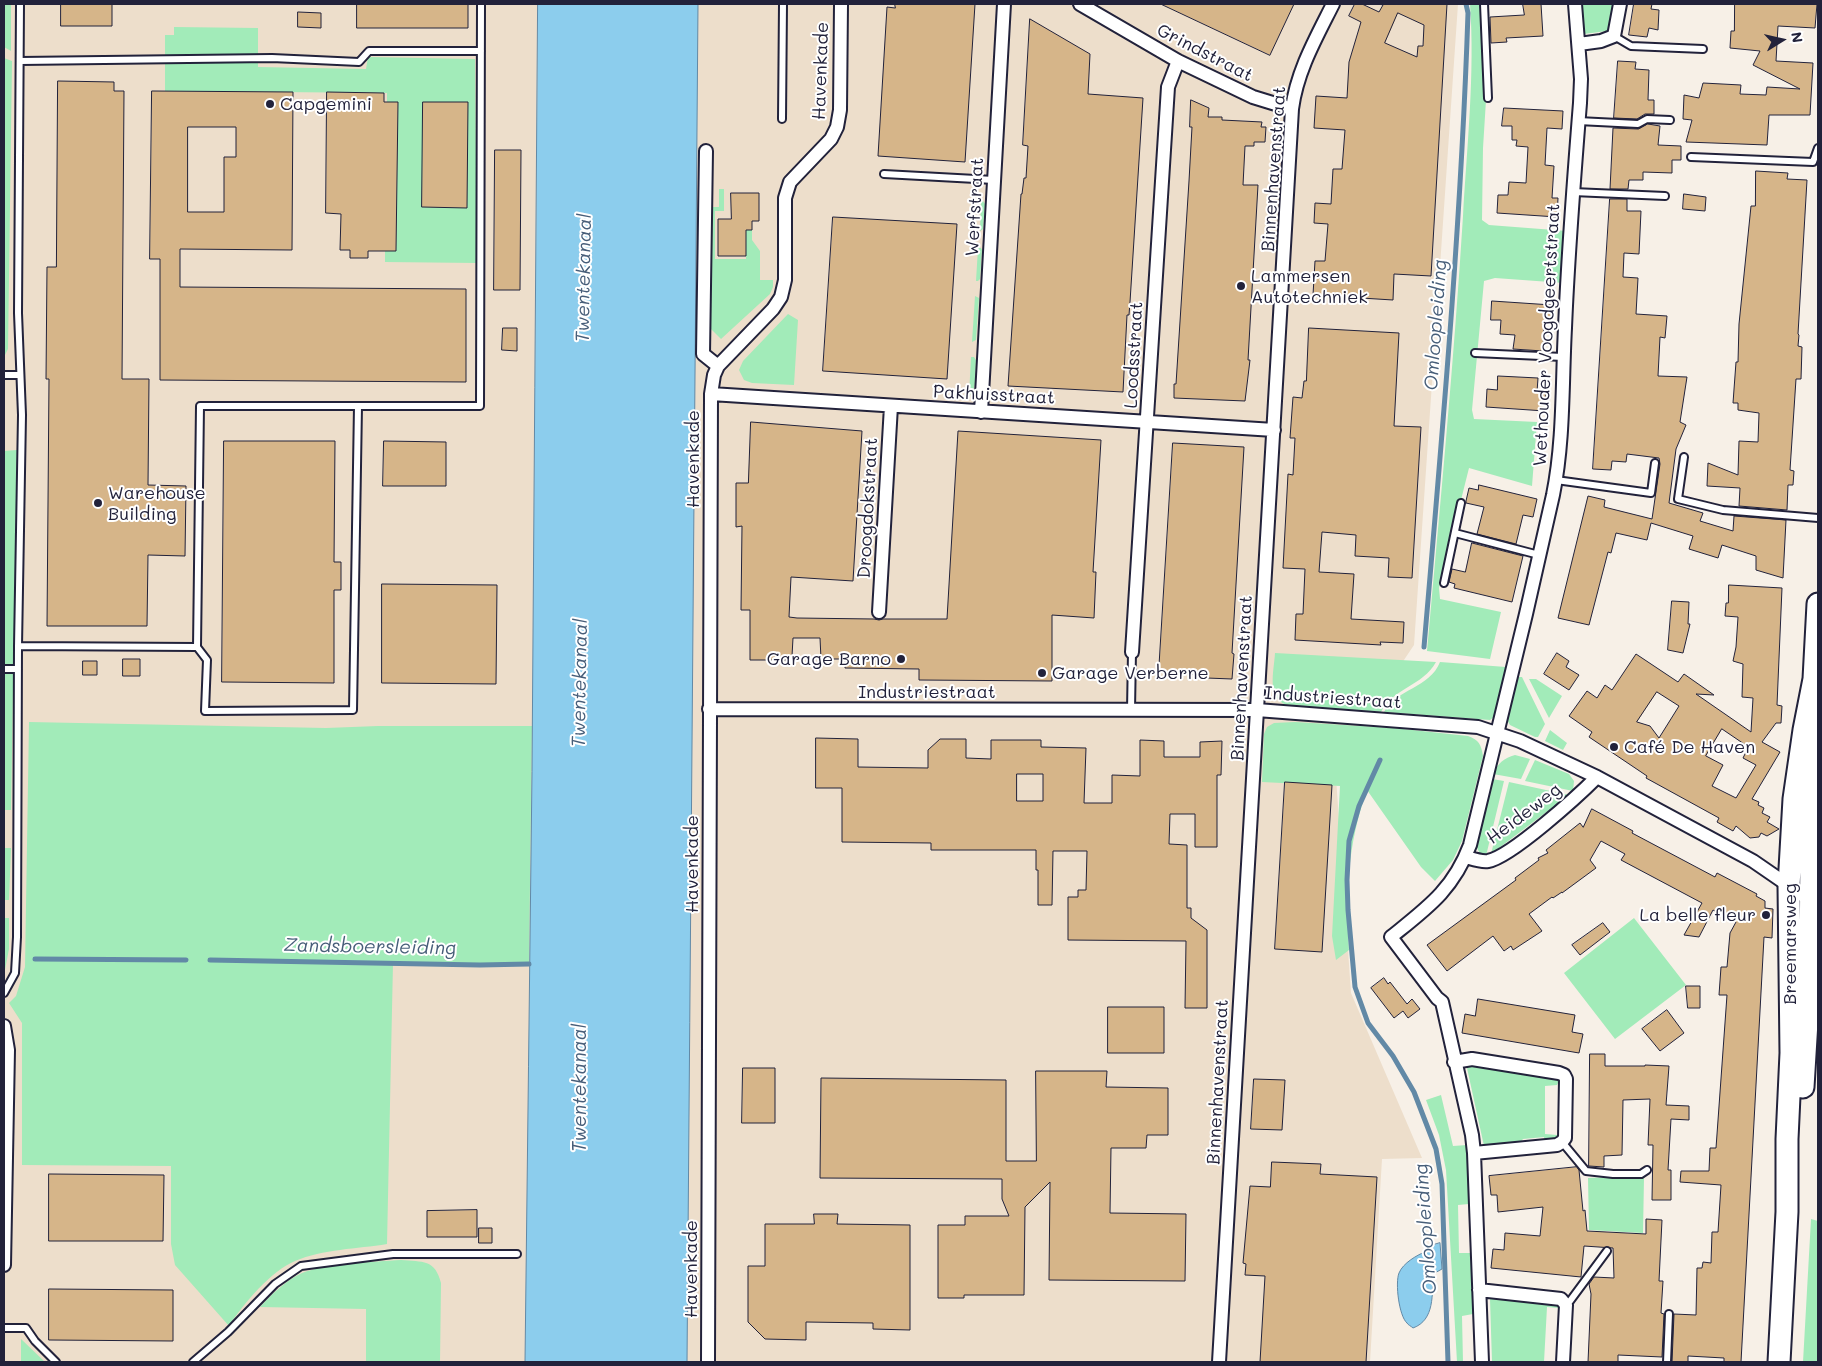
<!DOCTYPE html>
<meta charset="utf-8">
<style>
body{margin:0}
#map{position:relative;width:1822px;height:1366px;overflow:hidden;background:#f7f0e7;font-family:Mali,sans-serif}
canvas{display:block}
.frame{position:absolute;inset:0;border:5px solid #22223b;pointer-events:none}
.north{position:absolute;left:1757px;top:15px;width:50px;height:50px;-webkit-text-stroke:4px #fff;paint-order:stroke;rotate:80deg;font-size:14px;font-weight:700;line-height:20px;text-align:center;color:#22223b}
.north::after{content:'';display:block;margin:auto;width:18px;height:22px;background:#22223b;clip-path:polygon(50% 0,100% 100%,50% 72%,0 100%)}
</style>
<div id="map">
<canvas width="1822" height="1366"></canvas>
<div class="frame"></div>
<div class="north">N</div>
</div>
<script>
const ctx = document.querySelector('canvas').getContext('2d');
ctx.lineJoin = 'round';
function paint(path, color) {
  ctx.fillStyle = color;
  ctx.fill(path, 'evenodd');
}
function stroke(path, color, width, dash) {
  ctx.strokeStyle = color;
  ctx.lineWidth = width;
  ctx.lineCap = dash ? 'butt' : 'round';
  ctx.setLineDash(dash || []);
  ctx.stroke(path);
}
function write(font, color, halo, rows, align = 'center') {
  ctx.font = font + ' Mali,sans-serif';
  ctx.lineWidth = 4;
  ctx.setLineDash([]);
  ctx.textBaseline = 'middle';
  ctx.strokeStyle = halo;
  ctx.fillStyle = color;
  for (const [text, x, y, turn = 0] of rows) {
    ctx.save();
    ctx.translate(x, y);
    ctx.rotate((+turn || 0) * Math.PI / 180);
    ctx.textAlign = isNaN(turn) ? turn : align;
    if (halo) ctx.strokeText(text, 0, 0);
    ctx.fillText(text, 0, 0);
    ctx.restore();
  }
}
const built = new Path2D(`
 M4,4H1458L1414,645L1335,763L1351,993L1422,1158L1382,1159L1370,1362H4Z`);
const green = new Path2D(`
 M4,4H11V51L4,47Z
 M1470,4H1484L1487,84L1483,148L1482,220L1489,225L1567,231L1564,283L1495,278L1484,281L1472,410L1474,419L1537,422L1532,486L1469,468L1439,588L1440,599L1501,612L1490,659L1427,651C1440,506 1454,361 1463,216C1467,146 1475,74 1470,4Z
 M1581,4H1613L1609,27L1607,31L1584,34Z
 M174,27L258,28V67L366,69L368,57L475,59L477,263L385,262V250H396L398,103H387V93L165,91V35H174Z
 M4,58L12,61L8,349L4,357Z
 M719,189H724V211H715V259H746V230H752V240L760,251V280H773V287L770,294L721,339L705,323L706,207H719Z
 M981,198L985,204L983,229L980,231Z
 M978,248H981L982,250L980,279L978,281H976Z
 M975,296L979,298L976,340L972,342Z
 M788,314L798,320L794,385L752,383L744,380L739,370L743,361Z
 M971,357H974L976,360C975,371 978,389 969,396Z
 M17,450L11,810H4V451Z
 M1275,653L1436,662C1423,686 1393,688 1381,712L1287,705C1266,698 1274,671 1275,653Z
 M1440,662L1506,667L1494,717L1490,720L1384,712C1396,689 1430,688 1440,662Z
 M1517,677H1522L1545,724L1538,737H1535L1510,725L1507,720Z
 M1529,679H1536L1562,696L1549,718Z
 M29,722L326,728L378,726H532L529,964L393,963L387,1244C357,1249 323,1249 295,1261C271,1271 243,1304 229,1326L175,1265L171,1244V1166L22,1165V1023L9,1003L16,996L25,967Z
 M1295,722L1394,728L1468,736C1479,740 1481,744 1483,756L1462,841L1453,860L1435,881L1421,867L1367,790C1347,846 1346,892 1349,950L1336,960L1332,936L1340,786L1262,782L1264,734L1267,727L1274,723Z
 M1550,730L1567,743L1563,750L1545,741Z
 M1515,755L1530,759L1521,779L1493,774C1498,763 1504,758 1515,755Z
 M1535,760L1569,774L1574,781L1573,791L1525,781Z
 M1492,779L1504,781L1486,856C1479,854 1478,851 1476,844Z
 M1509,782L1569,795L1491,854Z
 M4,848H11L9,900H4Z
 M4,918H9V949L4,975Z
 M1634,918L1686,985L1615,1039L1564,973Z
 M1472,1065L1557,1079L1559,1081L1557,1085L1545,1086V1134L1557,1135L1559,1138L1545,1142L1544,1137L1523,1139L1519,1144L1484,1146L1467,1068Z
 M1441,1095L1453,1146L1467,1145L1469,1204L1458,1205L1459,1253H1472L1473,1314L1462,1316L1463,1362H1457L1446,1170L1439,1135L1426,1100Z
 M1611,1177L1644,1178L1643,1233L1589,1230L1588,1178Z
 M1811,1219L1818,1221V1362H1803Z
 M401,1260C423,1262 435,1259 441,1283L440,1362H366V1309L260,1307C271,1295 286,1280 302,1273C327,1263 373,1262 401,1260Z
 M1493,1298L1558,1304L1559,1308L1547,1307L1544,1362H1492L1490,1299Z
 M21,1339L45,1362H21Z`);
const water = new Path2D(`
 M538,4H698L687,1362H525L532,772Z
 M1440,1243L1442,1269L1433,1274C1432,1294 1435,1320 1413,1328C1411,1326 1408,1325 1407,1323C1399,1316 1395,1283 1399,1273C1403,1263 1417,1255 1427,1251V1247Z`);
const stream = new Path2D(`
 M1424,647C1442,436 1461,225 1468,13L1466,4
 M1380,760L1359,806L1349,841L1347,880L1348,910L1355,987L1368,1023L1393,1056L1414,1092L1436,1149L1442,1184L1448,1362
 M35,959L186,960
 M210,960L480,965L529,964`);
const building = new Path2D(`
 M61,4H112V26H61Z
 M357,4H468V28H357Z
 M895,4H975L965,162L878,156L887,7L895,8Z
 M1161,4H1294L1270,55Z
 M1355,4H1362L1379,12L1383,5L1379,4H1447L1431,276L1394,274L1393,300L1313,295L1315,261H1325L1328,224L1314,223L1315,203L1331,204L1333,169H1342L1345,130L1314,128L1316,96L1347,98L1349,62L1361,22L1349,16ZM1398,13L1424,25L1423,46H1418L1417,57L1385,43Z
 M1523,4H1541L1543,36L1506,38L1507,42L1491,43L1490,17L1524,15Z
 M1634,4H1652L1651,9L1659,10L1658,30L1649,28L1647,37L1629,35Z
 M1735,4H1817L1815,28L1778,26L1776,61L1813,63L1810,115H1769L1767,145L1686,142L1692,120L1683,119L1684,95L1699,98L1703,83L1741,85L1740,94L1766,95L1767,87L1800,89L1753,65L1760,51L1730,48L1731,31H1734Z
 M298,12L321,13V28L298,27Z
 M1030,19L1090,54L1088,94L1143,98L1130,302L1129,315H1127L1123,392L1008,386L1021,194H1022L1024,178H1026L1028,146L1023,145Z
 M1618,61L1636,62L1635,69L1649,70L1648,100H1654V114H1645L1637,119L1614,118Z
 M58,81L114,82V91H124L122,379H149L148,485L186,486L185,556L148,555L147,626H47L49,379H46L47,267H56Z
 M152,91L293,92L292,250L180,249V287L466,289V382L160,380V259H150ZM188,127H236V157H224V212H188Z
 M327,92L384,93V102H398L396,251H368V258H350V250H340L341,214L326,213Z
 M1191,100L1209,108L1208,117H1222V120L1262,122L1261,127H1266L1265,142H1254V146H1245L1243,185H1258L1248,360H1250L1245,401L1174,398V384H1176L1189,181L1192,127H1190Z
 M423,102H468L467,208L422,207Z
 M1504,108L1563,111L1562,129L1547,128L1545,165L1554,166L1552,198H1558L1557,217L1497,213L1498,195H1508L1509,182L1526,183L1528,147L1516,146L1517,140H1512V126H1502Z
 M1648,124L1660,126L1658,145L1681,146V160H1672V173L1643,172V180H1629L1628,189H1610L1613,128L1638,129Z
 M495,150H521L520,290H494Z
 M1756,171L1788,173L1787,179L1807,180L1798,334L1799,335L1798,346L1802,347L1801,379H1796L1790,470L1794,471L1793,485H1788L1787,510L1739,506L1740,488L1707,486L1708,463L1738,475L1739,441L1758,442L1759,413L1738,410V403H1733L1736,362H1738L1739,324L1751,206H1755Z
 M731,193H759V221H752V230H746V256H718V219H731Z
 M1684,194L1706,197L1705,211L1683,209Z
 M1610,199H1627V211H1641L1639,254L1624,253L1623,277L1638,278L1636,314L1667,316L1665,338L1660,337L1658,376L1687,377L1680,422L1686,425L1676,449L1669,503L1703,513L1700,521L1733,531L1734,516L1786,520L1783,578L1756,570V556L1722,545L1718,558L1689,549L1693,536L1651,523L1647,540L1616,533L1611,553L1608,552L1589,625L1558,618L1588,496L1605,500L1604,507L1652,519L1660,464L1659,458L1627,454L1626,462L1612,461L1611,470L1593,469Z
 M833,217L957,224L947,379L823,371Z
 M1492,301L1552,305L1551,323H1544L1543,351L1513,349L1515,335L1500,334L1501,320H1491Z
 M503,328H517V351L502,350Z
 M1309,328L1399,333L1394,426L1421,427L1412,578L1388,577L1389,558L1355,556L1356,535L1322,532L1319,572L1354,574L1351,619L1404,622L1403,643L1380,642L1381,645L1295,640L1296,614H1303L1305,569L1283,568L1288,474L1293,475L1295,438H1290L1293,397L1302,398L1304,381H1306Z
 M1498,376L1538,378L1537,392H1546L1545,411L1486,407L1487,389L1497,390Z
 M751,422L862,431L853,581L791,577L789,617L797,618L874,619L879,620L883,619H947L958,431L1101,440L1093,572H1096L1094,618L1052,615V681L919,680V669L845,668V659H821L820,638H793L792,656L788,660H750V610H741L742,526L736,527V483H748Z
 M224,441H335L334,562H341V590H334V683L222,682Z
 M384,441L446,442V486H383Z
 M1173,443L1244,447L1232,653L1234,654L1232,679L1207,678V675L1159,672Z
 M1479,485L1537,499L1533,517L1523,515L1516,544L1477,534L1484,507L1466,503V501L1469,488L1478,490Z
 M1472,543L1523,556L1512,602L1454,588L1455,584L1449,582L1452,569L1465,572Z
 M382,584L497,585L496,684L382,683Z
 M1729,585L1782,588L1777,705L1782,706L1781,723H1776L1762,742L1780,752L1752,799L1759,802L1758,805L1764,808L1762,813L1770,817L1767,822L1779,829L1767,836L1761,833L1759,837L1750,838L1736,826L1733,831L1717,822L1719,818L1646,778L1647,776L1589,737L1592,732L1569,716L1587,691L1597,698L1605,685L1612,690L1636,654L1678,682L1684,674L1714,695L1696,694L1751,732L1753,698L1742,697L1743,664L1733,661L1736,647L1738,617L1725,616L1726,603H1728ZM1657,692L1679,706L1659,738L1650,726L1637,722ZM1722,729L1747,746L1746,748H1748L1743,758L1756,765L1736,798L1712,786L1723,765L1706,756Z
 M1672,601L1689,602L1688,624H1690L1683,653L1668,650Z
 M1557,653L1569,661L1566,667L1579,675L1569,690L1544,674Z
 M123,659H140V676H123Z
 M83,661H97V675H83Z
 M816,738L858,739V767L928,768V750L940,739H966V758L991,759V740H1041V747L1086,748L1084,803H1112V775L1140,776V740L1164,741V757H1200V742L1222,741L1221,775H1217V847H1195V814H1170L1169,844L1187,845V908H1191V918L1207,930V1008H1185L1186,941L1068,940V897H1078V890H1086L1087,851H1053L1052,905H1038V870H1036V850H931V843L842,842V788H816ZM1017,774H1043V801H1017Z
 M1285,782L1332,785L1322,952L1275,949Z
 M1592,809L1633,831L1632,833L1715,877L1717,873L1757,894L1756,896L1765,901V908L1773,909L1772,938L1764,937L1741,1362H1724V1358L1688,1356V1362H1672L1674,1314L1696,1315L1697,1268H1702L1703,1262L1711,1263L1712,1232H1718L1721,1185L1680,1182L1681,1171H1709L1710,1148H1716L1727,995H1719L1721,967H1727L1730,933L1736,922L1713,910L1699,937L1684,935L1702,903L1621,860L1625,854L1601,841L1590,860L1596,868L1562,893V892L1553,898L1552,897L1529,914L1542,931L1513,950L1511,946L1504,951L1493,936L1447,971L1427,945L1516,880L1515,878L1539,860L1538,858L1548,853L1546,850L1580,823L1583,827Z
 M1603,923L1610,932L1580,955L1572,945Z
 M1384,978L1388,984L1390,982L1407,1004L1412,999L1420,1009L1408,1018L1403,1011L1394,1018L1371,988Z
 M1686,986H1700V1008H1688Z
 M1478,999L1575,1015L1572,1032L1583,1034L1579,1053L1462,1033L1465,1014L1475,1016Z
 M1108,1007H1164V1053H1108Z
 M1667,1010L1684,1033L1660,1051L1642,1029Z
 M1590,1054H1605V1066H1645V1065L1669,1066L1666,1105L1689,1106V1120L1671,1119L1668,1170H1671V1200H1652L1653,1145H1648L1650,1099L1623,1100L1622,1155L1604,1156V1167L1589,1166Z
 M743,1068H775V1123H742Z
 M1036,1071H1107L1106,1087L1168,1088V1135H1147L1146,1148H1111L1110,1213L1186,1214L1185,1281L1049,1280L1050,1182L1025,1207L1024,1295H964V1298H938V1225H965V1216H1009L1002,1199V1179L820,1178L821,1078L1006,1080V1161H1036Z
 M1254,1079L1285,1080L1282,1130L1251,1129Z
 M1272,1162L1321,1164L1320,1174L1377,1177L1366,1362H1260L1265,1276L1245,1275L1246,1264L1243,1263L1250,1186L1270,1187Z
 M1577,1167L1579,1170L1583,1211L1585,1210L1587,1231L1646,1234V1219L1662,1220L1659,1281H1663L1661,1313L1664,1314L1662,1357L1618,1355V1362H1588L1591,1294L1589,1284L1594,1277L1614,1278L1613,1248L1584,1246L1581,1277L1491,1268L1493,1249L1504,1250L1505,1233L1540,1236L1543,1207L1498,1212L1497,1195H1491L1489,1176Z
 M49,1174L164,1175L163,1241H49Z
 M477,1210V1237H427V1211Z
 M814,1214H838L837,1224L910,1225V1330L873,1329V1323L806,1322V1340L765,1339L748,1322V1266H765V1224H814Z
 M479,1228H492V1243H479Z
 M49,1289L173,1290V1341L49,1340Z`);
const service = new Path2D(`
 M1484,4L1488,98
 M1614,36L1631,46L1703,49
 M20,61L272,58L359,62L369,51H481
 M782,119L783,4
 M1578,121L1638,124L1647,119L1670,120
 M1691,157L1813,162L1818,148
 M884,174L994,180
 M1573,192L1665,196
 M1475,353L1563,357
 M4,375H20
 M1684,457L1678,499L1723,510L1818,518
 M1556,480L1651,493L1655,463
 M1455,533L1539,555
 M1444,583L1461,503
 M18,646L197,647L200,406H480L481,4
 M197,647L207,660L205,711L353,710L358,406
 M4,669H18
 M1131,710L1132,652
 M4,993L15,973L17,937L18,646L22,415L18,313L20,4
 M1562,1142L1586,1171L1613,1174H1641L1647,1170
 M1565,1303L1570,1301L1607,1251
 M4,1328H26L35,1341L56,1362
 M193,1362L228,1332L275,1284L301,1266L393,1254H517
 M1667,1362L1669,1314`);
const minor = new Path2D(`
 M1080,4L1178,61L1253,97L1292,109
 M1579,44L1601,41L1614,36L1620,4
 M706,151L703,354L718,366
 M711,394L1274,430
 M981,412L1004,4
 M879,612L891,406
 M1132,652L1168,87L1178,61
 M709,709L1257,710L1478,727L1520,741L1597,777L1753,861L1814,903
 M1466,857C1473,859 1481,862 1488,861C1511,857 1579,795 1597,777
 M4,1026L8,1050L4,1265
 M1454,1062L1472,1059L1559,1073L1564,1075L1566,1079L1565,1138L1562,1142L1557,1145L1474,1153
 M1479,1290L1561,1299L1566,1305L1563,1362
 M708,1362L711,394L714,375L718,366L773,309L781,297L785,280V198L790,182L831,139L837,127L840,110L841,4
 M1219,1362L1292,109C1297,71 1316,38 1333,4
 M1482,1362L1474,1153L1472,1135L1442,1002L1437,998L1391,937C1427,908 1453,890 1470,845L1526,614L1553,495C1564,441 1562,383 1565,328C1568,253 1574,178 1580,103L1581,79L1575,4`);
const primary = new Path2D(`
 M1803,1087L1810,972L1811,845L1817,732L1814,679L1818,604
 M1779,1362L1787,1212V1139L1791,1053L1789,886L1794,799L1804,730L1814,679`);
const markers = [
 [270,104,5,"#22223b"],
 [1241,286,5,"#22223b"],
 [98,503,5,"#22223b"],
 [901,659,5,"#22223b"],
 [1042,673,5,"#22223b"],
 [1614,747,5,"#22223b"],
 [1766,915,5,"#22223b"]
];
const streetNames = [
 ["Grindstraat",1205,53,27],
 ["Havenkade",821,71,-88],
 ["Binnenhavenstraat",1274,169,-86],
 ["Werfstraat",975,207,-87],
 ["Wethouder Voogdgeertstraat",1547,335,-87],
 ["Loodsstraat",1134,355,-87],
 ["Pakhuisstraat",994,395,3],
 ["Havenkade",693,459,-90],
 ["Droogdokstraat",868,508,-87],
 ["Binnenhavenstraat",1242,678,-87],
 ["Industriestraat",927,692],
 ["Industriestraat",1333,698,4],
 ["Heideweg",1524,814,-37],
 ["Havenkade",692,864,-90],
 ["Breemarsweg",1790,944,-90],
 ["Binnenhavenstraat",1218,1082,-87],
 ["Havenkade",691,1269,-90]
];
const poiNames = [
 ["Capgemini",280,104],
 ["Lammersen",1251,276],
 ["Autotechniek",1251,297],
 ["Warehouse",108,493],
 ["Building",108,514],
 ["Garage Barno",891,659,"right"],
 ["Garage Verberne",1052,673],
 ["Café De Haven",1624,747],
 ["La belle fleur",1756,915,"right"]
];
const waterNames = [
 ["Twentekanaal",584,278,-89],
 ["Omloopleiding",1436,325,-86],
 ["Twentekanaal",580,683,-89],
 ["Zandsboersleiding",370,947,1],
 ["Twentekanaal",580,1088,-90],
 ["Omloopleiding",1426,1229,-94]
];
paint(built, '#eddecb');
paint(green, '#a2ebb9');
paint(water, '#8ccded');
stroke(water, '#6289a6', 1);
stroke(stream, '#6289a6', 5);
paint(building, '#d6b589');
stroke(building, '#22223b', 1);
stroke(service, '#22223b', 10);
stroke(minor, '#22223b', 16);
stroke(primary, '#22223b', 25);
stroke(service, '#fff', 6);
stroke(minor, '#fff', 12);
stroke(primary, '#fff', 21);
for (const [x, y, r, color] of markers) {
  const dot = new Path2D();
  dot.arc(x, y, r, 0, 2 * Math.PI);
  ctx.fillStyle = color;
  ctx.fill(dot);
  stroke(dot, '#fff', 2);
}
write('18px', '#22223b', '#fff', streetNames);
write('18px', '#22223b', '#fff', poiNames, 'left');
write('italic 19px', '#475e79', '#fff', waterNames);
</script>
